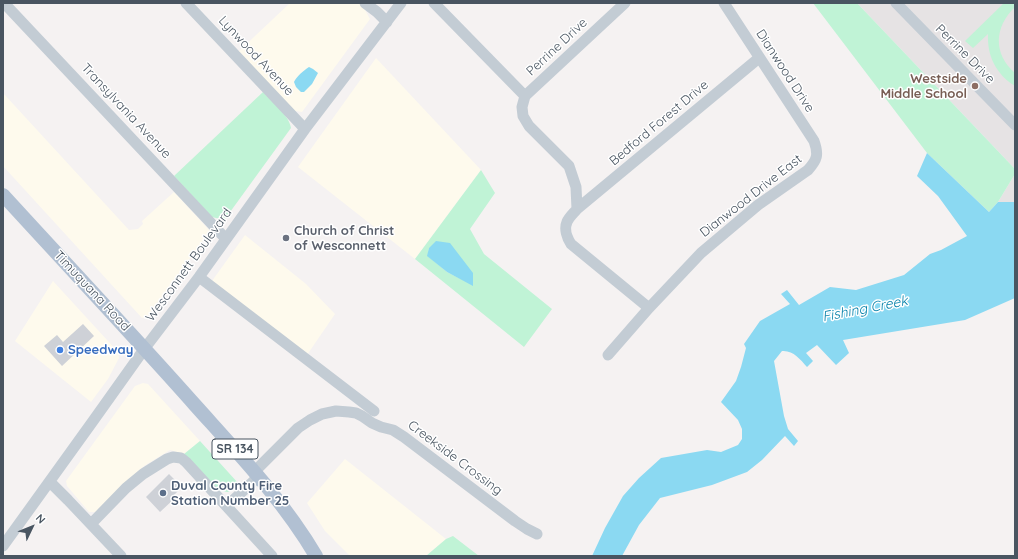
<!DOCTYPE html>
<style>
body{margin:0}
#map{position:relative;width:1018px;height:559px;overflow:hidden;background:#f5f2f2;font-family:Quicksand,sans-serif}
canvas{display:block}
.frame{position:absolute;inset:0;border:4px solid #495561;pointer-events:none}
.north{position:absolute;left:12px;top:507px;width:40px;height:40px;-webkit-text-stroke:3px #fff;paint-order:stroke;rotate:47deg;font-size:11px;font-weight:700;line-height:16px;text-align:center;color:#495561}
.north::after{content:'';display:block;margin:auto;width:14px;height:18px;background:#495561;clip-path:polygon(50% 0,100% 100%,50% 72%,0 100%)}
</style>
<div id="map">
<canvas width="1018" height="559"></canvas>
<div class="frame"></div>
<div class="north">N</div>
</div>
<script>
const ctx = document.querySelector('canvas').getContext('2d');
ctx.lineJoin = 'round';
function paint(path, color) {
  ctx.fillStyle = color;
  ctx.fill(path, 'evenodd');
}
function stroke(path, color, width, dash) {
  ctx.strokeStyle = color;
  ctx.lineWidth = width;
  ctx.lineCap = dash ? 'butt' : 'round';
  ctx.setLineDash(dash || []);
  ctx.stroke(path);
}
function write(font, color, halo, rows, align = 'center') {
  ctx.font = font + ' Quicksand,sans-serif';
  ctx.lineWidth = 3;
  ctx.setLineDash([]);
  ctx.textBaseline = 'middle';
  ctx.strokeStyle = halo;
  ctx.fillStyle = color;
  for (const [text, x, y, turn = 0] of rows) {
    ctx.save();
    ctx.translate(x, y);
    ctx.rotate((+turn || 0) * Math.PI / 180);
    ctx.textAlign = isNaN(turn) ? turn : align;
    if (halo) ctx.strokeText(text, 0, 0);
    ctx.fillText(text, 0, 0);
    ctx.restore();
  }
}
const commercial = new Path2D(`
 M290,3H359L365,10L370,19L302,112L295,111L237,53Z
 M376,58L481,170L415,259L298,167Z
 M3,93L129,230L138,229L143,224L142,221L174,192L210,231L147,317L142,318L3,166Z
 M245,235L306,284L335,314L307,355L212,281Z
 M53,281L118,352L119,358L108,379L91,402L15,341Z
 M143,383L148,384L200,441L184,454L170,450L144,466L126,482L96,512H89L67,486L66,481L135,386Z
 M345,459L446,539L426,556H350L325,531L307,503Z`);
const education = new Path2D(`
 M857,3H1015V169Z
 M1015,174V202H998Z`);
const green = new Path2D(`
 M813,3H857L1015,169V174L998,202L989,212L927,153Z
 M1004,3H1015V7C994,27 993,54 1015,73V86C996,74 987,56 988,34L973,48L965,41Z
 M263,92C271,101 290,116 291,128L225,219H220L212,217L174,176Z
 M481,170L495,193L470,229L484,254L552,309L524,347L415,259ZM429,248L473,285L447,272L428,256Z
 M200,441L238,483L234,489L228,492L220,491L184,454Z
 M453,536L479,556H426L446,539Z`);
const water = new Path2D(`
 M309,67L313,69L318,73L312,84L304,92H301L296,87L294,82C297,76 303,71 309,67Z
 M927,153L989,212L998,202H1015V298L965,320L843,340L849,353L836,365L817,345L806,353L813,361L807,367C800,359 793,350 782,351L774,361L784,416L788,429L798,441L794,446L785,436L762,460L747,472L712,485L660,498L639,525L622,556H592L605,528L623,496L639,478L661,458L707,450L721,452L738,445L742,439V429L738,420L721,402L736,381L741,367L746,348L744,344L760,321L790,304L781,294L787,290L799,305L830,287L856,290L904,275L930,254L941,250L967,236L938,196L917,176Z
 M436,241L450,243L473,273V286L447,272L427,256L429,248Z`);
const building = new Path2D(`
 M83,324L94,336L62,366L44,346L57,335L63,342Z
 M169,474L178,483L177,484L181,488L172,497L174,499L160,512L146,497Z`);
const minor = new Path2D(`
 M4,3L226,239
 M186,3L305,129
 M365,3L377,12L387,22
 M434,3L525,96
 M896,3L1015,125
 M525,96L522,107L523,116L529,126L569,166L576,187L577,209C574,213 569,217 567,222C564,229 567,238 571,244L649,308
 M525,96L625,3
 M577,209L759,58
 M199,277L374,411
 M608,355L649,308L701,253L758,205L808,170C817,160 819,155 814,141L724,3
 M255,471L298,428L310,420L322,414L336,411L349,412L356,413L362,416L372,423L381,427L393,430L404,437L515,521L527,529L537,534
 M50,482L68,500L121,556
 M227,506L259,476
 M91,524L126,488L143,474L167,459L173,457L181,458L186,462L272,556
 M3,546L93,421L145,348L199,277L305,129L401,3`);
const major = new Path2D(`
 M3,195C67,265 132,334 195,405C238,453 283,500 316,556`);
const markers = [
 [975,86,4,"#8d6e63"],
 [286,238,4,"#6b7280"],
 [60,350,4,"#3f7fe0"],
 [163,493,4,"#5c6f8a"]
];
const shields = [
 [235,449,46]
];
const shieldNames = [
 ["SR 134",235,449]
];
const streetNames = [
 ["Perrine Drive",557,47,-43],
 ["Perrine Drive",965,54,45],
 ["Lynwood Avenue",256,56,47],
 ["Dianwood Drive",785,71,57],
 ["Transylvania Avenue",126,111,47],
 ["Bedford Forest Drive",659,123,-40],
 ["Dianwood Drive East",751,196,-38],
 ["Wesconnett Boulevard",189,265,-54],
 ["Timuquana Road",92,291,47],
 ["Creekside Crossing",455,458,37]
];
const educationNames = [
 ["Westside",967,79],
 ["Middle School",967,94]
];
const worshipNames = [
 ["Church of Christ",294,231],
 ["of Wesconnett",294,246]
];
const shopNames = [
 ["Speedway",68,350]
];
const serviceNames = [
 ["Duval County Fire",171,486],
 ["Station Number 25",171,501]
];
const waterNames = [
 ["Fishing Creek",865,309,-11]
];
paint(commercial, '#fefaed');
paint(education, '#e6e3e4');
paint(green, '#c0f3d6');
paint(water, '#8bd9f2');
paint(building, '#ced1d7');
stroke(minor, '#c3ccd4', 11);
stroke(major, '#b1c0d2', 14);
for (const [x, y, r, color] of markers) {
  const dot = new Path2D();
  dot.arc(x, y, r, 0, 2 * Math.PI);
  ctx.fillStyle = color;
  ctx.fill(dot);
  stroke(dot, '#fff', 1.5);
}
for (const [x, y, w] of shields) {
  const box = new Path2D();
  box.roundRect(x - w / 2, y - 10, w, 20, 3);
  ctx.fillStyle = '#fff';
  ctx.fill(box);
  stroke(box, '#495561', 1);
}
write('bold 12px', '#495561', null, shieldNames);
write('13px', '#495561', '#fff', streetNames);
write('bold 13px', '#785e54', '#fff', educationNames, 'right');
write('bold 13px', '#5b616d', '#fff', worshipNames, 'left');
write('bold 13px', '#366cbe', '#fff', shopNames, 'left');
write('bold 13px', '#4e5e75', '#fff', serviceNames, 'left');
write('italic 14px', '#0480a9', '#fff', waterNames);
</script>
